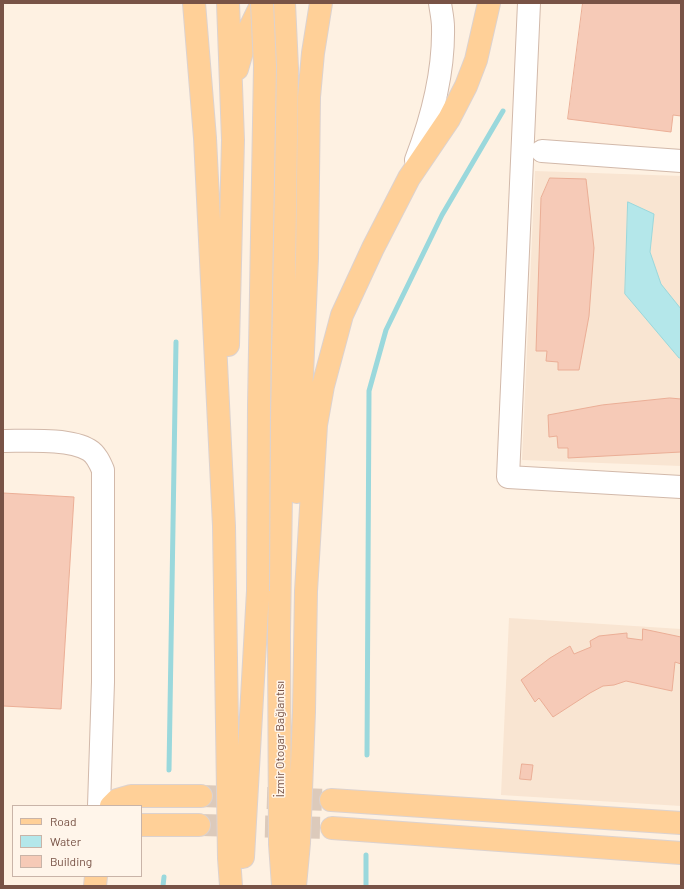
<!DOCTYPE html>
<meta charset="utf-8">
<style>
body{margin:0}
#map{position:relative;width:684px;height:889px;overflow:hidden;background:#fef1e2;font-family:Barlow,sans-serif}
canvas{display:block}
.frame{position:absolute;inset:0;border:4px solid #785346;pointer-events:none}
.legend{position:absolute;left:12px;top:805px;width:130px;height:72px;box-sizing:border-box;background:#fff5ea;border:1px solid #c9b4a8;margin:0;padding:5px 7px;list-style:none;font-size:12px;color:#785346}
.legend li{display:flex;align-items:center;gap:8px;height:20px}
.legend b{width:20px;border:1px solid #c9b4a8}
</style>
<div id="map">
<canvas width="684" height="889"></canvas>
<div class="frame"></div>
<ul class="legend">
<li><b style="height:5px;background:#ffd098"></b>Road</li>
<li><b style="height:11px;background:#b4e7ea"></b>Water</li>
<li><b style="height:11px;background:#f6cab7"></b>Building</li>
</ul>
</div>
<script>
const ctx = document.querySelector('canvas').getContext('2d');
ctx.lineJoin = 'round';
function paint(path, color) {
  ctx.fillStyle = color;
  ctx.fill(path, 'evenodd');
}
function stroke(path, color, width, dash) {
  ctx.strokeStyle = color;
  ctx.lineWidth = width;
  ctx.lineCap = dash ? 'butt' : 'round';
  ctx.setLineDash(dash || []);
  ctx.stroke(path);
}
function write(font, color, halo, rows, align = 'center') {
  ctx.font = font + ' Barlow,sans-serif';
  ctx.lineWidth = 3;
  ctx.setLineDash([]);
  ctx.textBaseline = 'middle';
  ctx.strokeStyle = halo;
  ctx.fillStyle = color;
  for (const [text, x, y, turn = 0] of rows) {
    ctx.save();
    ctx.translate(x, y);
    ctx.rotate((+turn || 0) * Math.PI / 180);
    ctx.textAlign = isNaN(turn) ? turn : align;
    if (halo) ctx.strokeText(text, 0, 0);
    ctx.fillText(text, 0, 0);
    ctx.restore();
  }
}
const residential = new Path2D(`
 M535,171L681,176V466L522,460Z
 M509,618L681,629V806L501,795Z`);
const water = new Path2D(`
 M628,202L654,214L650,252L661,284L681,309V358H679L625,294Z`);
const stream = new Path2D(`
 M367,755L369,391L386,330L442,215L503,111
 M169,770L176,342
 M366,855V886
 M163,886L164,877`);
const building = new Path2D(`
 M583,3H681V116L673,115L671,132L568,119Z
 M550,178L586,179L594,248L589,316L579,370H558V362L546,361L547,351H536L541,198Z
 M670,398L681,399V452L568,458V448H558L557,436L549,437L548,415L602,405Z
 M3,493L74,497L61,709L3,706Z
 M643,629L681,637V664L675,662L672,691L626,681L614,685L603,686L590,693L553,717L539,698L535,702L521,680L550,658L570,646L574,654L591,647L590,641L599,636L627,633V638L642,640Z
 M522,764L533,765L531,780L520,779Z`);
const majorTunnel = new Path2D(`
 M201,796L331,800
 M199,825L332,828`);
const minor = new Path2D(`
 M529,3L508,477L681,487
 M542,151L681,161
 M416,160C432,118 444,72 443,27C443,19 441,11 440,3
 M3,441C26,441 70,438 89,450C96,454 100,463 103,470V682L99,806`);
const major = new Path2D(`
 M194,3L205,138L224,526L229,858L231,886
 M228,3L233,140L228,345
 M237,69L247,34L262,3
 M297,492L307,258L309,97L313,53L321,3
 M331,800L681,823
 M111,806L117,800L131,796H201
 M141,825H199
 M332,828L681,853
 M243,857L258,591
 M95,886L96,876
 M283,886L280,844L279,634L287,68L284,3
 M295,886L299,843L304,712L306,591L316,425L323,386L342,315L373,248L409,178L449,119L466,86L476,60L489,3`);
const majorBridge = new Path2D(`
 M258,591L259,405L265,66L262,3`);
const streetNames = [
 ["İzmir Otogar Bağlantısı",280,739,-90]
];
paint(residential, '#f9e5d2');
paint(water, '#b4e7ea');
stroke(water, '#9ad8dc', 1);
stroke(stream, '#9ad8dc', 5);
paint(building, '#f6cab7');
stroke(building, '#ebae96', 1);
stroke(majorTunnel, '#dccabb', 22, [22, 11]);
stroke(minor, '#d2b9aa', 24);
stroke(major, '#dcd2cf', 24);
stroke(minor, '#fff', 22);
stroke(major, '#ffd098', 22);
stroke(majorBridge, '#dcd2cf', 24, []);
stroke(majorBridge, '#ffd098', 22);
write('12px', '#785346', '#fff5ea', streetNames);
</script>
